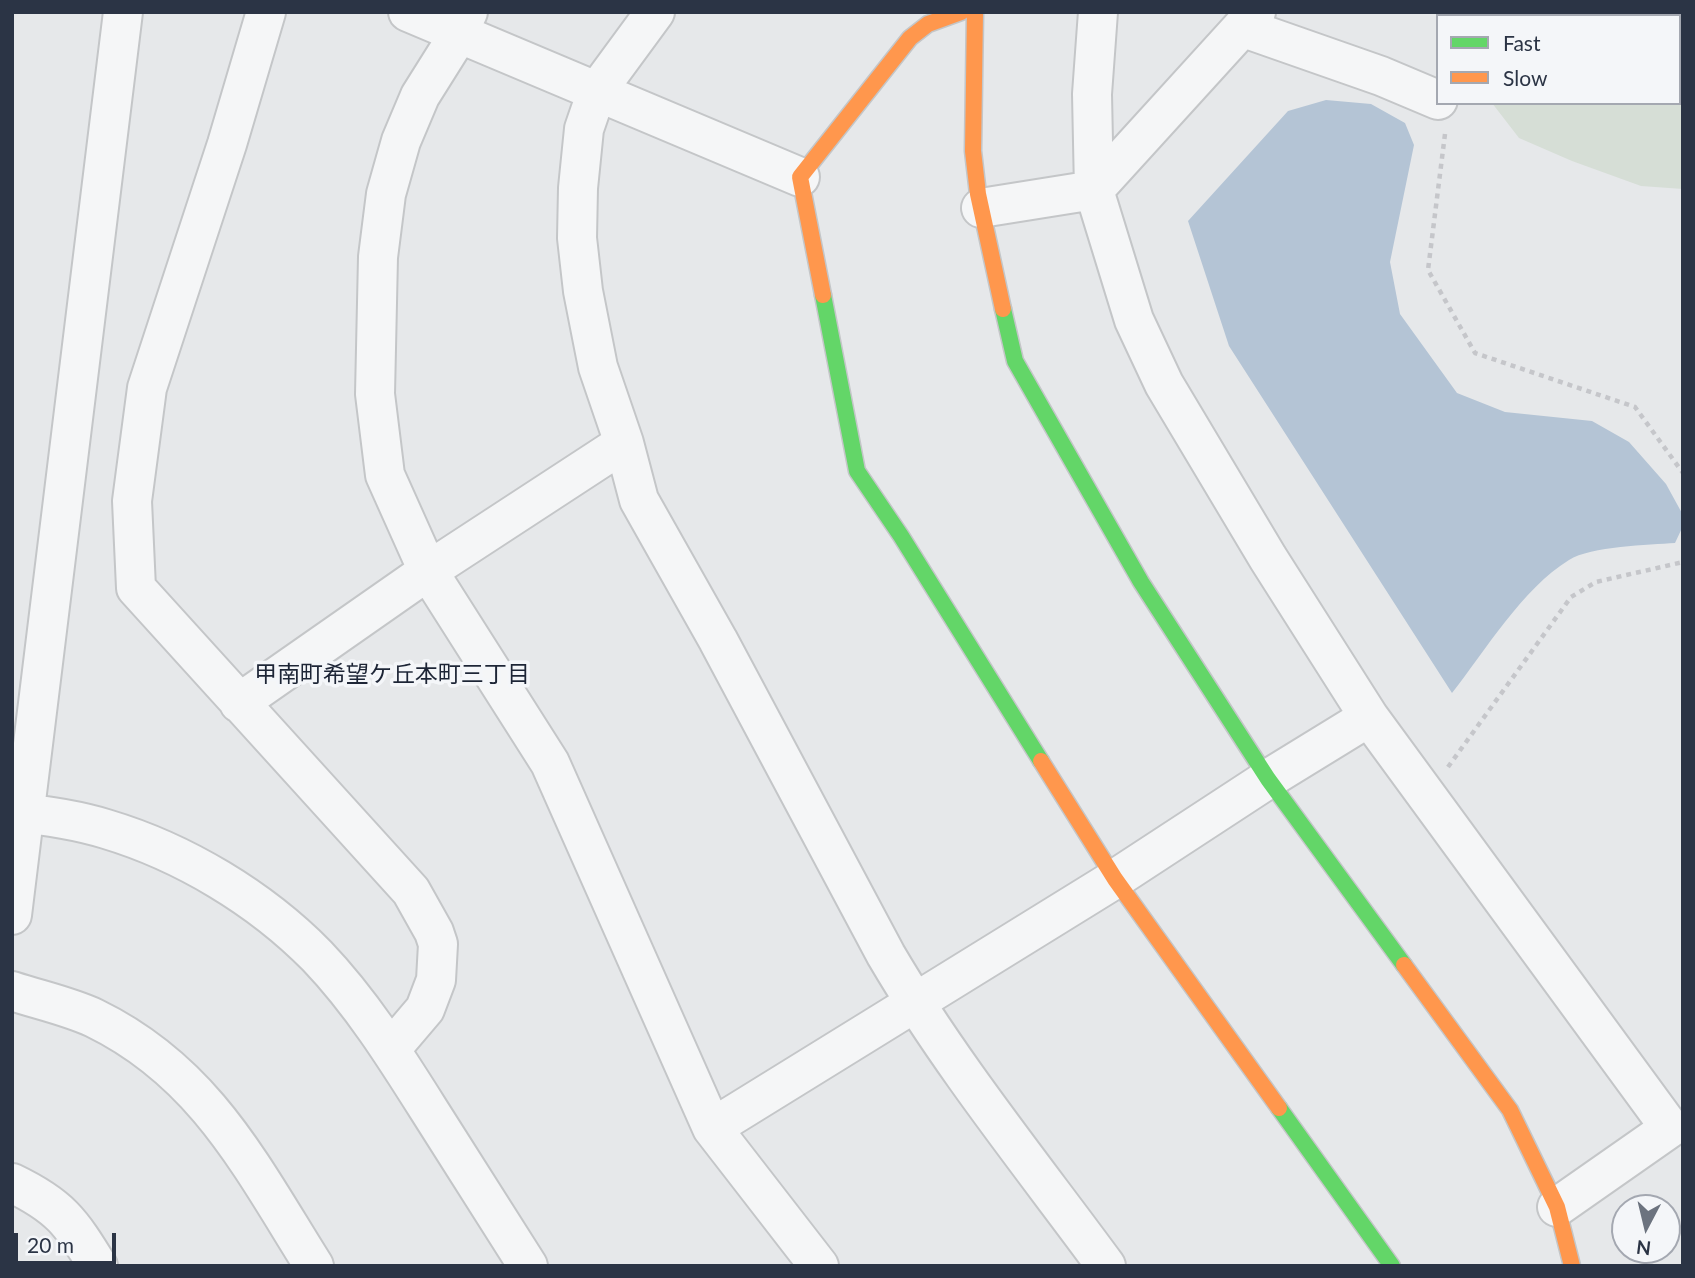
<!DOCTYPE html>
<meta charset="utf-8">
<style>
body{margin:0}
#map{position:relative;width:1695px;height:1278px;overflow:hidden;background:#e6e8ea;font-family:Lato,sans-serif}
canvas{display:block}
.frame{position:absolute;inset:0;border:14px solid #2b3445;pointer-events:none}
.legend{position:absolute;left:1436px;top:14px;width:245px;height:91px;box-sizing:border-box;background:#f4f6f9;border:2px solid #a4a8b1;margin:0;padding:9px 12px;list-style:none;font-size:21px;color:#2b3445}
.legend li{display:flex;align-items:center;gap:14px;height:35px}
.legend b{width:35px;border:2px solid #a4a8b1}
.north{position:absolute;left:1611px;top:1194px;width:70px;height:70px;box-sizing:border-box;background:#f4f6f9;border:2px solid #a4a8b1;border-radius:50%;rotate:187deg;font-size:19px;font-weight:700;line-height:28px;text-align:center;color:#2b3445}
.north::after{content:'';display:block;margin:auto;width:24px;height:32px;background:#6c737f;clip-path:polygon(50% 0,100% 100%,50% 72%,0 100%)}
.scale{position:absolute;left:14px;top:1233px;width:102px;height:32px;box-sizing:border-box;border:4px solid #2b3445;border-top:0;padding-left:9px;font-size:21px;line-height:24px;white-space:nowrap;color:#2b3445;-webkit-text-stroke:5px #f4f6f9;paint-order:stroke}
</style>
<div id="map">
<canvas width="1695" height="1278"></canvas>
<div class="frame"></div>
<ul class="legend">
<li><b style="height:9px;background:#63d668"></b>Fast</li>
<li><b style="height:9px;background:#ff974d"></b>Slow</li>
</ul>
<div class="north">N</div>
<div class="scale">20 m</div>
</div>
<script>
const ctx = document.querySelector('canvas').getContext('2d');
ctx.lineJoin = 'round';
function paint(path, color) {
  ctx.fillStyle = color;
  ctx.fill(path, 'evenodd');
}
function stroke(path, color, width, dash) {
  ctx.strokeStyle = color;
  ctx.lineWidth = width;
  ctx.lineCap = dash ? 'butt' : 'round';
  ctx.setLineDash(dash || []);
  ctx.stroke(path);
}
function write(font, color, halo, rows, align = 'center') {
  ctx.font = font + ' Lato,"Noto Sans JP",sans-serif';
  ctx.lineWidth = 7;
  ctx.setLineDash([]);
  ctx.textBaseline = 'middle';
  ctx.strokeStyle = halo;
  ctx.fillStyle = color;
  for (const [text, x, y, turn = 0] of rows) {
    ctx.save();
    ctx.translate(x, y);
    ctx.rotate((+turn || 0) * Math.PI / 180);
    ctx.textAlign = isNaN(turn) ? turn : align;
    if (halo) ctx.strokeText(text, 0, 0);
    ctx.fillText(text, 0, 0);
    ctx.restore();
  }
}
const green = new Path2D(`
 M1448,12H1683V189L1641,186L1572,161L1519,138L1492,103H1679V16H1448Z`);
const water = new Path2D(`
 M1326,100L1371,104L1405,123L1414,145L1390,262L1400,314L1457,393L1505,412L1592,421L1629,442L1666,484L1683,515V526L1675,543C1649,545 1591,546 1569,560C1523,588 1485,651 1452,693L1229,346L1188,221L1288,111Z`);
const path = new Path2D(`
 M1445,134L1428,270L1475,353L1635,407L1683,473
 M1448,767L1571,597L1596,582L1683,562`);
const street = new Path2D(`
 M266,12L227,144L147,388L132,501L136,588L411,891L434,932L438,944L436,980L425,1009L391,1049
 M408,12L800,177
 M468,12L452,45L420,96L401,141L386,194L378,257L375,394L385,475L428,571L550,763L712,1128L819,1266
 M655,12L597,91L584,129L578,188L577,238L583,291L598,367L624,443L639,500L718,640L886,955C950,1064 1031,1164 1106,1266
 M1098,12L1092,94L1094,190L1134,320L1164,384L1268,558L1369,717L1670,1128L1557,1207
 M1244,28L1381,76L1438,100
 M1679,78H1683
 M981,208L1094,190L1256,12
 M239,703L428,571L624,443
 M12,812C43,815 77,820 106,829C183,852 260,898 317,956C361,1002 395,1056 429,1110C462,1162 495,1214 528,1266
 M12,915L123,12
 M12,991C39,1000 68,1006 94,1018C205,1072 251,1166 314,1266
 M712,1128L1115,879L1268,779L1369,717
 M12,1183C60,1206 71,1222 98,1266`);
const fast = new Path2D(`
 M823,295L857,471L901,536L1041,761
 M1003,309L1015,361L1141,582L1268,779L1404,965
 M1279,1108L1392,1266`);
const slow = new Path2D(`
 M975,12L973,151L978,194L1003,309
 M823,295L800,177L910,38L928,24L961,12
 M1041,761L1115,879L1279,1108
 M1404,965L1510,1110L1557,1207L1572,1266`);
const neighbourhoodNames = [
 ["甲南町希望ケ丘本町三丁目",392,675]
];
paint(green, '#d6ded6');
paint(water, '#b4c4d5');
stroke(street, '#c4c6c8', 42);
stroke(fast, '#c4c6c8', 19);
stroke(slow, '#c4c6c8', 19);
stroke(path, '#c5c6ca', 4.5, [5, 5]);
stroke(street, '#f5f6f7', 38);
stroke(fast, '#63d668', 16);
stroke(slow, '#ff974d', 16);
write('23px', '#1d2536', '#f4f6f9', neighbourhoodNames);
</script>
